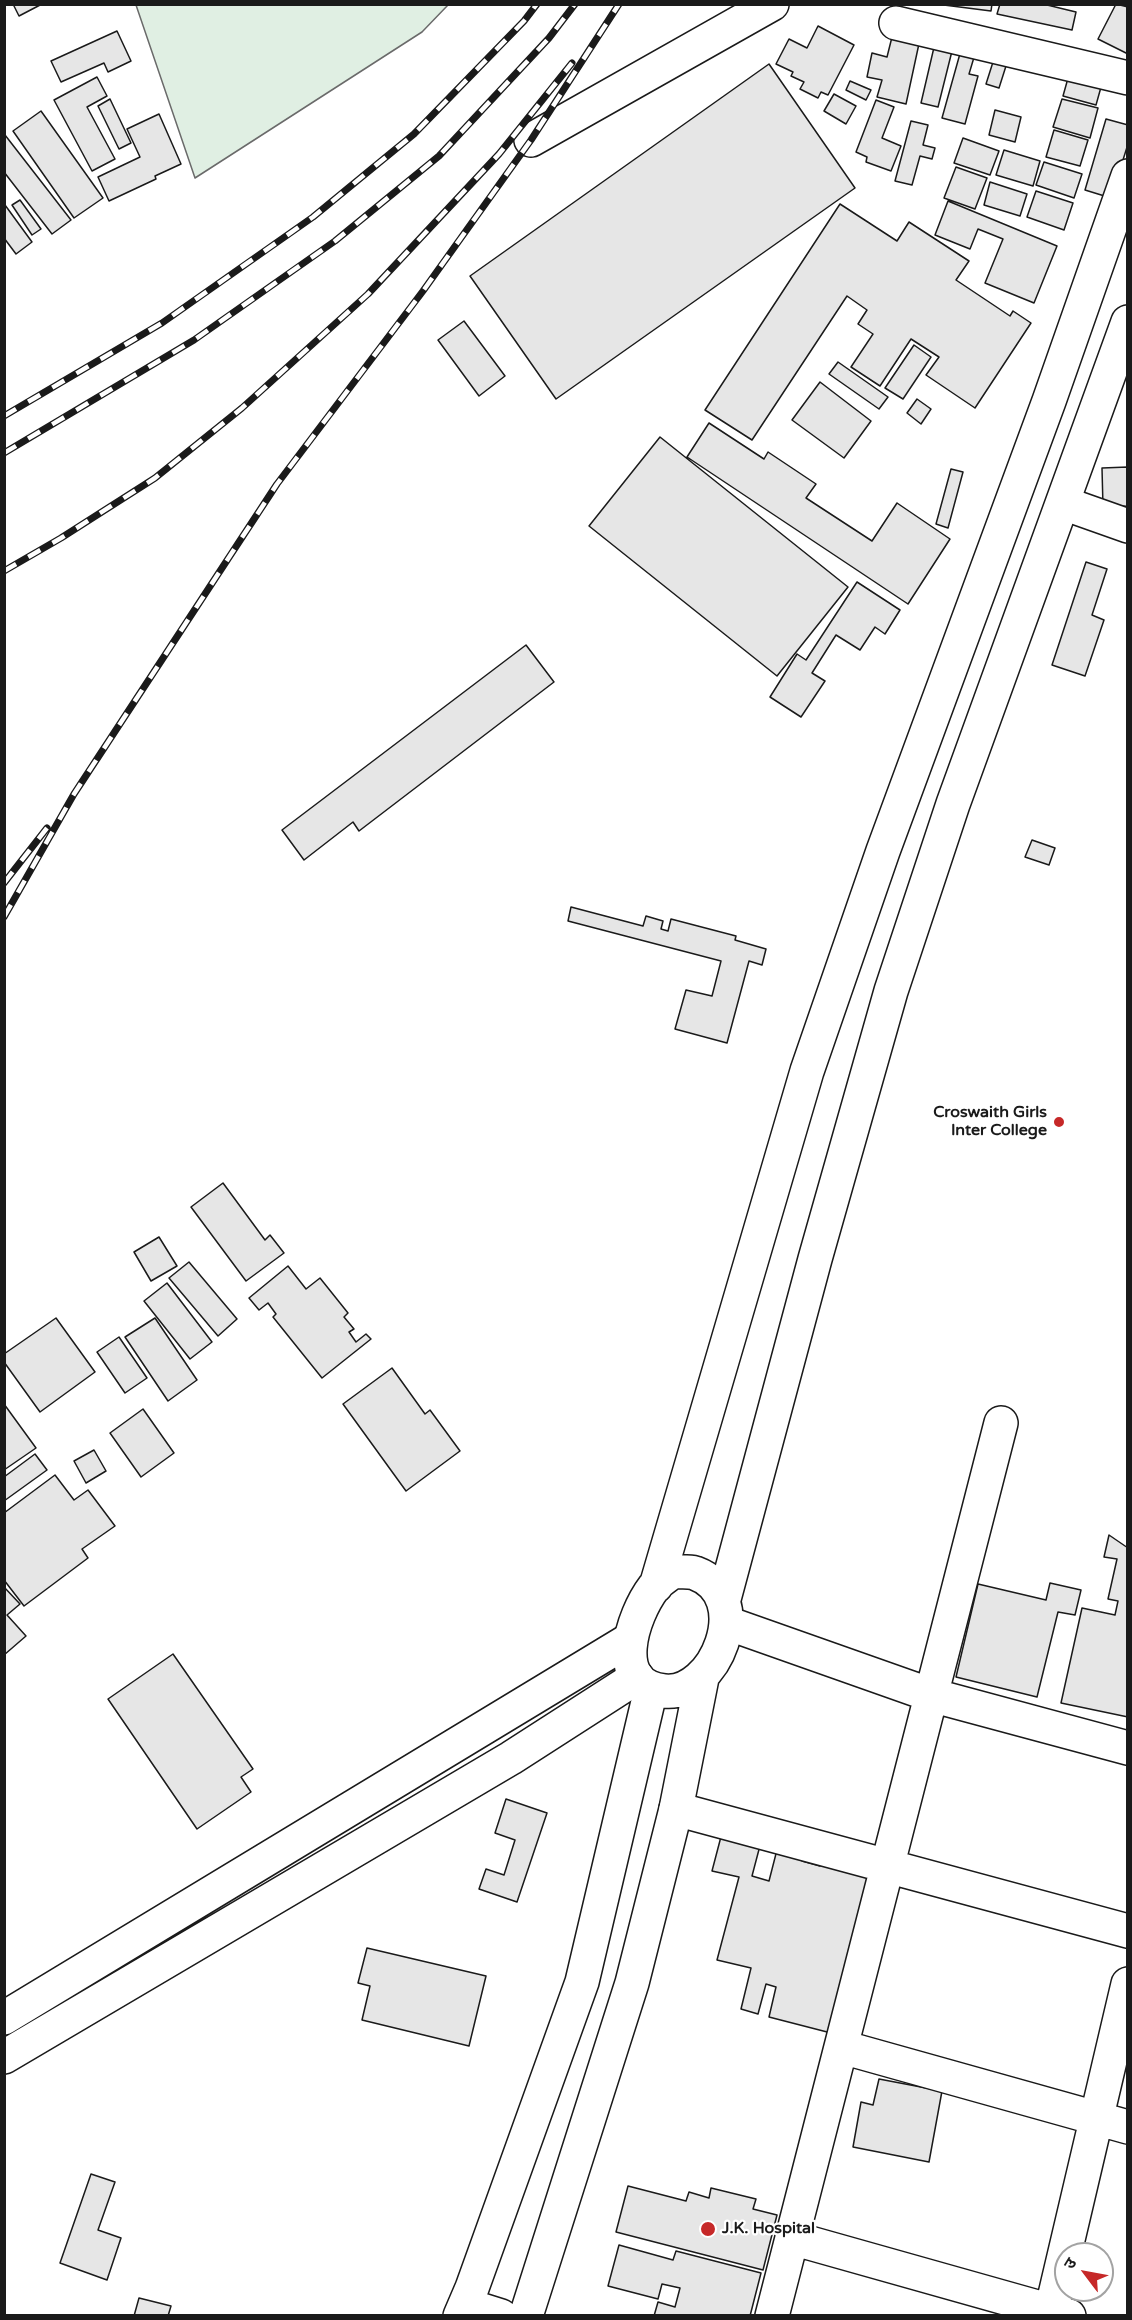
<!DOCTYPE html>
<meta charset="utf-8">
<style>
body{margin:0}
#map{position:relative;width:1132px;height:2320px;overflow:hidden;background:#fff;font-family:"Varela Round","Noto Sans Devanagari",sans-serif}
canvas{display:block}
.frame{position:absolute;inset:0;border:6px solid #1a1a1a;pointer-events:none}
.north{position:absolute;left:1054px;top:2242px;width:60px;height:60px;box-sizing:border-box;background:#fff;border:2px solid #a3a3a3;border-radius:50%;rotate:302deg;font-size:16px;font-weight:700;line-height:24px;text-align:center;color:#1a1a1a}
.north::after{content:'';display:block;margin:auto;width:21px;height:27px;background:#c62828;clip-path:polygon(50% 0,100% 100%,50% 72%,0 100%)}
</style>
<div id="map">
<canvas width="1132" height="2320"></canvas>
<div class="frame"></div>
<div class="north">उ</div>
</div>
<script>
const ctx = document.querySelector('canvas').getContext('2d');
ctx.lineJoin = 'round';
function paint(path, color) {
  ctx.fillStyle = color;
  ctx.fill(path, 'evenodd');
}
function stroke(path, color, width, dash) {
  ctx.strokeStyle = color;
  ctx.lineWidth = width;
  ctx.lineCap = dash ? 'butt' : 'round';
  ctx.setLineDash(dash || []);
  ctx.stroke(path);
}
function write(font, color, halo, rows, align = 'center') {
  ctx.font = font + ' "Varela Round",sans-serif';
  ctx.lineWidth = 4.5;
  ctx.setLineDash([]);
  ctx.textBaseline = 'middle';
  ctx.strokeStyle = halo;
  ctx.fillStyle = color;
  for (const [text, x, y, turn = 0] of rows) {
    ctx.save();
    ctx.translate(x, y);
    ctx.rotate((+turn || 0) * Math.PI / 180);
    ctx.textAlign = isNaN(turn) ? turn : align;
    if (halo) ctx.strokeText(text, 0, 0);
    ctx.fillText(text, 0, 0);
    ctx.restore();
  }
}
const green = new Path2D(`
 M136,5V4L448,5L422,32L195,178Z`);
const building = new Path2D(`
 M13,4H42L19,16Z
 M936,4H992L991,11Z
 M1000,4H1043L1076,12L1072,30L997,14Z
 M1116,4L1128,7V54L1098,39Z
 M818,26L854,45L828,95L821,92L818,98L800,89L804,82L791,76L793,72L776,64L789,39L807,48Z
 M117,31L131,61L108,72L104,63L61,82L51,61Z
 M893,33L920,39L906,104L877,97L882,80L867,77L872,53L887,57Z
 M935,43L953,47L938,107L921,103Z
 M961,50L975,54L969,74L978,76L965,124L942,118Z
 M993,62L1006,66L999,88L986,84Z
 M769,64L855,188L556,399L470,276Z
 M1070,71L1103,80L1096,105L1063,96Z
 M97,77L107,96L87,107L115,159L92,171L54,100Z
 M850,81L871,90L866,100L846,90Z
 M834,94L856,106L846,124L824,111Z
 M110,99L131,143L119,149L98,106Z
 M1062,99L1098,108L1090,138L1053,127Z
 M876,100L894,107L882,138L901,146L891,171L866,162L867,157L856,152Z
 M995,110L1021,117L1015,142L989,135Z
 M41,111L103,198L74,218L13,131Z
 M159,114L181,164L155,176L156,179L109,201L98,177L140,157L127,129Z
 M1106,119L1128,125V144L1111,198L1085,190Z
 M911,121L928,125L923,145L935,148L932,159L920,156L912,185L895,181Z
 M1054,130L1088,140L1080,166L1046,157Z
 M5,135L71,220L52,234L4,172Z
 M963,138L999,151L990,175L954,163Z
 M1004,150L1040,161L1033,186L996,175Z
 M1044,162L1082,174L1074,198L1036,185Z
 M956,167L987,178L975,209L944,198Z
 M990,182L1027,194L1020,216L984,205Z
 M1036,191L1073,203L1064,230L1027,217Z
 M20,200L41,229L32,235L12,205Z
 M948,201L1057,246L1034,303L985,283L1003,239L978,229L970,249L935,235Z
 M840,204L897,241L909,222L969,261L956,280L1010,316L1013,311L1031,323L975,408L926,375L939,357L911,339L880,386L851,367L873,334L858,324L867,310L847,296L752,440L705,410Z
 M5,205L32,242L16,254L4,238Z
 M464,321L505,376L479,396L438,340Z
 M914,345L931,357L903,399L885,388Z
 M838,362L888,397L879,409L829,374Z
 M820,382L871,421L844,458L792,420Z
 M917,399L931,409L921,424L907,413Z
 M709,423L764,459L768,452L816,484L806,498L872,541L897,503L950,539L908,604L687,457Z
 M660,437L848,587L777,676L589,526Z
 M1128,467V506L1103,507L1102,468Z
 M951,469L963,472L948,528L936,524Z
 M1086,562L1107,569L1092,615L1104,620L1085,676L1052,665Z
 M857,582L900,610L885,634L875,627L860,650L836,635L812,673L825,681L801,717L770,697L797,654L806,660Z
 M526,645L554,682L359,831L353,822L304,860L282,830Z
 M1032,840L1055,848L1049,865L1025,857Z
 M571,907L643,926L646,916L663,921L661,929L668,931L671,919L736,936L735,940L766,949L762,965L749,961L727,1043L675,1029L686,990L712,996L721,961L568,921Z
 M223,1183L265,1240L270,1235L284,1253L246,1281L191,1207Z
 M159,1237L177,1266L151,1281L134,1252Z
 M189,1262L237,1319L218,1336L169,1278Z
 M288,1266L306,1289L320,1278L348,1313L344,1317L354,1329L349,1332L356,1342L366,1334L371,1339L322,1378L273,1317L276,1314L268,1303L259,1310L249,1298Z
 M167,1283L212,1342L190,1359L144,1301Z
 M56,1318L95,1372L40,1412L4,1362V1354Z
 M155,1318L197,1380L168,1401L125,1337Z
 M119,1337L147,1378L125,1393L97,1352Z
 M392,1368L425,1414L430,1410L460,1451L406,1491L343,1404Z
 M4,1404L36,1448L4,1470Z
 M143,1409L174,1453L141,1477L110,1433Z
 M94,1450L106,1471L86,1483L74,1461Z
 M35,1454L47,1470L4,1501V1477Z
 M55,1475L74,1500L88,1490L115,1526L82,1549L88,1558L24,1606L4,1580V1513Z
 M1109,1535L1128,1548V1717L1061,1703L1082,1608L1115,1615L1118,1601L1108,1599L1117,1559L1104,1557Z
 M1050,1583L1081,1590L1075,1615L1058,1612L1037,1697L956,1677L978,1584L1046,1600Z
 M4,1587L20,1604L7,1615L26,1636L4,1655Z
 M173,1654L253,1769L241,1777L251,1792L197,1829L108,1699Z
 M506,1799L547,1813L517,1902L479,1889L486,1869L504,1875L515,1840L495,1833Z
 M723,1829L762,1838L752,1876L769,1881L779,1842L805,1849L802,1861L820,1866L822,1856L873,1870L831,2033L769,2017L776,1987L766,1984L758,2014L741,2009L751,1968L717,1960L739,1877L712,1871Z
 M367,1948L486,1976L469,2046L362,2020L370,1986L358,1983Z
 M879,2079L942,2091L929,2162L853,2147L861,2102L873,2105Z
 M91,2174L115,2182L98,2230L121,2238L107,2280L60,2263Z
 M628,2186L686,2201L689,2192L709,2198L711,2188L756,2199L753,2209L777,2215L763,2270L616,2232Z
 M619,2245L673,2260L676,2251L761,2273L750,2316H654L658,2302L675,2307L680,2288L662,2284L658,2299L608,2286Z
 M139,2298L171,2306L168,2316H134Z`);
const minor = new Path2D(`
 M896,23L1128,78
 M531,140L772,4
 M1063,503L1128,526
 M727,1623L931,1695L1128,1748
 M676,1809L1128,1931
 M4,2018L629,1640
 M842,2047L1128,2127
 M4,2057L511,1758L637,1677
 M792,2238L1069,2316
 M772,2316L1001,1423
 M1050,2316L1128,1984`);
const major = new Path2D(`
 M672,1572C679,1572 688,1571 695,1573C757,1596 715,1697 664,1691C609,1685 632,1616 654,1587C659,1581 666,1577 672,1572Z
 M656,1586L807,1071L883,851L1049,401L1128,176
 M724,1599L815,1259L891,991L953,804L1128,322
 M466,2305L501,2316
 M460,2316L472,2288L582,1982L651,1689
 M526,2316L632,1983L676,1809L702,1678`);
const rail = new Path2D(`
 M4,416L162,323L313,217L414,134L524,21L537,4
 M4,453L194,340L335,241L439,156L549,38L575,4
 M4,571L61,538L155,478L242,408L368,294L499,154L572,63
 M4,883L47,828
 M4,917L74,794L277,484L423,291L531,140L619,4`);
const markers = [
 [1059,1122,6,"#c62828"],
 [708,2229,8,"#c62828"]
];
const poiNames = [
 ["Croswaith Girls",1047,1113],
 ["Inter College",1047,1131],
 ["J.K. Hospital",722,2229,"left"]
];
paint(green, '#e0efe3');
stroke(green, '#6a6a6a', 1.5);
paint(building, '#e6e6e6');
stroke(building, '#1a1a1a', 1.5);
stroke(minor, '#1a1a1a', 36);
stroke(major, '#1a1a1a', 36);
stroke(minor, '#fff', 33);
stroke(major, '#fff', 33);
stroke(rail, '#1a1a1a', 7);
stroke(rail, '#fff', 4.5, [14]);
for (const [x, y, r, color] of markers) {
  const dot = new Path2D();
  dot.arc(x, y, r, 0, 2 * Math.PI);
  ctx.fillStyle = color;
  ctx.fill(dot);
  stroke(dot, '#fff', 2);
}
write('bold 16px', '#1a1a1a', '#fff', poiNames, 'right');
</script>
